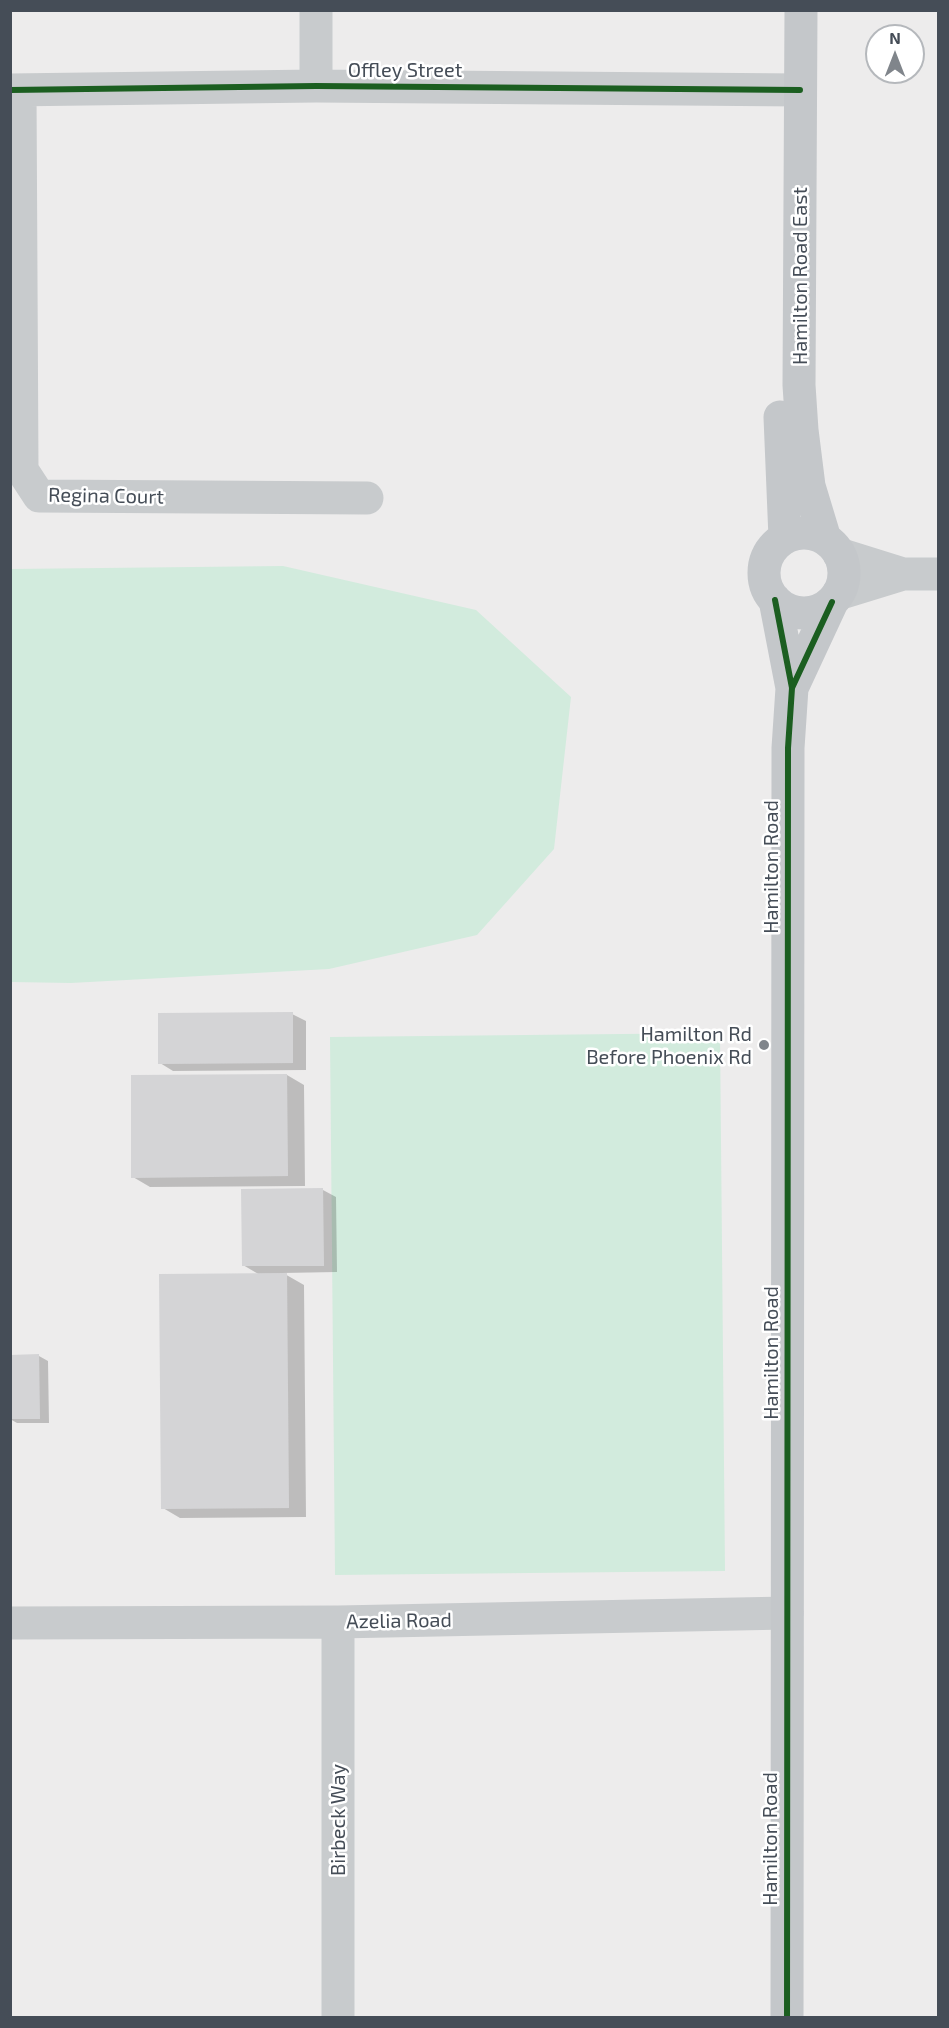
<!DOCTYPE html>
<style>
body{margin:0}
#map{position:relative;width:949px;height:2028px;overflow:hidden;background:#edecec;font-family:"Exo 2",sans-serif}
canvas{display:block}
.frame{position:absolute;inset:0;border:12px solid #454d57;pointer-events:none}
.north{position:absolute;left:865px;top:24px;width:60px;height:60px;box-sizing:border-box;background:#fff;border:2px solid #b5b8bc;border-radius:50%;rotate:0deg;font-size:16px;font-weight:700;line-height:24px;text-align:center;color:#454d57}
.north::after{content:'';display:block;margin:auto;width:21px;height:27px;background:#80858b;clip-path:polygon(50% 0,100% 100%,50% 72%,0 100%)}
</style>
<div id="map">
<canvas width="949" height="2028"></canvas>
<div class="frame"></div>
<div class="north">N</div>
</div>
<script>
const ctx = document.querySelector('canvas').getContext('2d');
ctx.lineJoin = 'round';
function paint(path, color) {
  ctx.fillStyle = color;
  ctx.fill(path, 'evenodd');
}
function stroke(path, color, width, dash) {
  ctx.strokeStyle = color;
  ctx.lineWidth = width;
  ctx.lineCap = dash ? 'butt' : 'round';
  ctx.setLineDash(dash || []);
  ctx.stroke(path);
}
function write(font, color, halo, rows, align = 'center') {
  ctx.font = font + ' "Exo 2",sans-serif';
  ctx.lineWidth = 5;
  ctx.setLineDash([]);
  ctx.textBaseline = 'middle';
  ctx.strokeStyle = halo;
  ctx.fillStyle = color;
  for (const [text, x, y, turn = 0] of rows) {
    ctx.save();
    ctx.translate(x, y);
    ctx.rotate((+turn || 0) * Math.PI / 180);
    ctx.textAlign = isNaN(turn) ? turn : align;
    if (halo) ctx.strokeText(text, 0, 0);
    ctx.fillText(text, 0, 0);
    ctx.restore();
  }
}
const green = new Path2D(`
 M283,566L476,610L571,697L554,849L477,935L329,969L71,983L11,982V569Z
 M720,1033L725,1571L335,1575L330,1037Z`);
const shadow = new Path2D(`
 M292,1014L306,1021V1070L173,1071L160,1063Z
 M287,1075L304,1085L305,1186L150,1187L133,1177Z
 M323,1190L336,1197L337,1272L283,1273L304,1285L306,1517L180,1518L163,1508L260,1275L243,1265Z
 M10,1356H39L48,1361L49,1423H17L10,1419Z`);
const building = new Path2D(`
 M293,1012V1063L158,1064V1013Z
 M287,1074L288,1176L131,1178V1075Z
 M323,1188L324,1266H242L241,1189Z
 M287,1273L289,1508L161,1509L159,1274Z
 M39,1354L40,1419H10V1355Z`);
const minor = new Path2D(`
 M316,86V10
 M10,90L316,86L800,90
 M20,91L22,470L39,496L367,498
 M839,554L903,574H938
 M838,594L903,574
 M338,1622V2018
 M10,1623L338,1622L787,1613`);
const major = new Path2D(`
 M801,10L799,385L802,430L809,486L825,539
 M780,417L785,538
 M764 573a40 40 0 1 1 80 0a40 40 0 1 1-80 0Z
 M775,600L792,688L788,748L787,2018
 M792,688L832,602`);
const cycleway = new Path2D(`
 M10,90L316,86L800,90
 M775,600L792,688L788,748L787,2018
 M792,688L832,602`);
const markers = [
 [764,1045,6,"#80858b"]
];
const streetNames = [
 ["Offley Street",405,70],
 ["Hamilton Road East",800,276,-90],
 ["Regina Court",106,496,1],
 ["Hamilton Road",771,867,-90],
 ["Hamilton Road",771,1353,-90],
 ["Azelia Road",399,1621,-1],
 ["Birbeck Way",338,1820,-90],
 ["Hamilton Road",770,1839,-90]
];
const poiNames = [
 ["Hamilton Rd",752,1034],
 ["Before Phoenix Rd",752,1057]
];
paint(green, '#d2ebdd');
paint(shadow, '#0003');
paint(building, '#d4d4d6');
stroke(minor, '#c8cbcd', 33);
stroke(major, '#c4c7ca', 33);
stroke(cycleway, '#1b5e20', 6);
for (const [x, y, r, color] of markers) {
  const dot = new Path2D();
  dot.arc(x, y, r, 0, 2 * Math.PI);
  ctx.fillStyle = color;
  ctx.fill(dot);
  stroke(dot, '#fff', 2);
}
write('20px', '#454d57', '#fff', streetNames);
write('20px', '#454d57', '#fff', poiNames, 'right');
</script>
